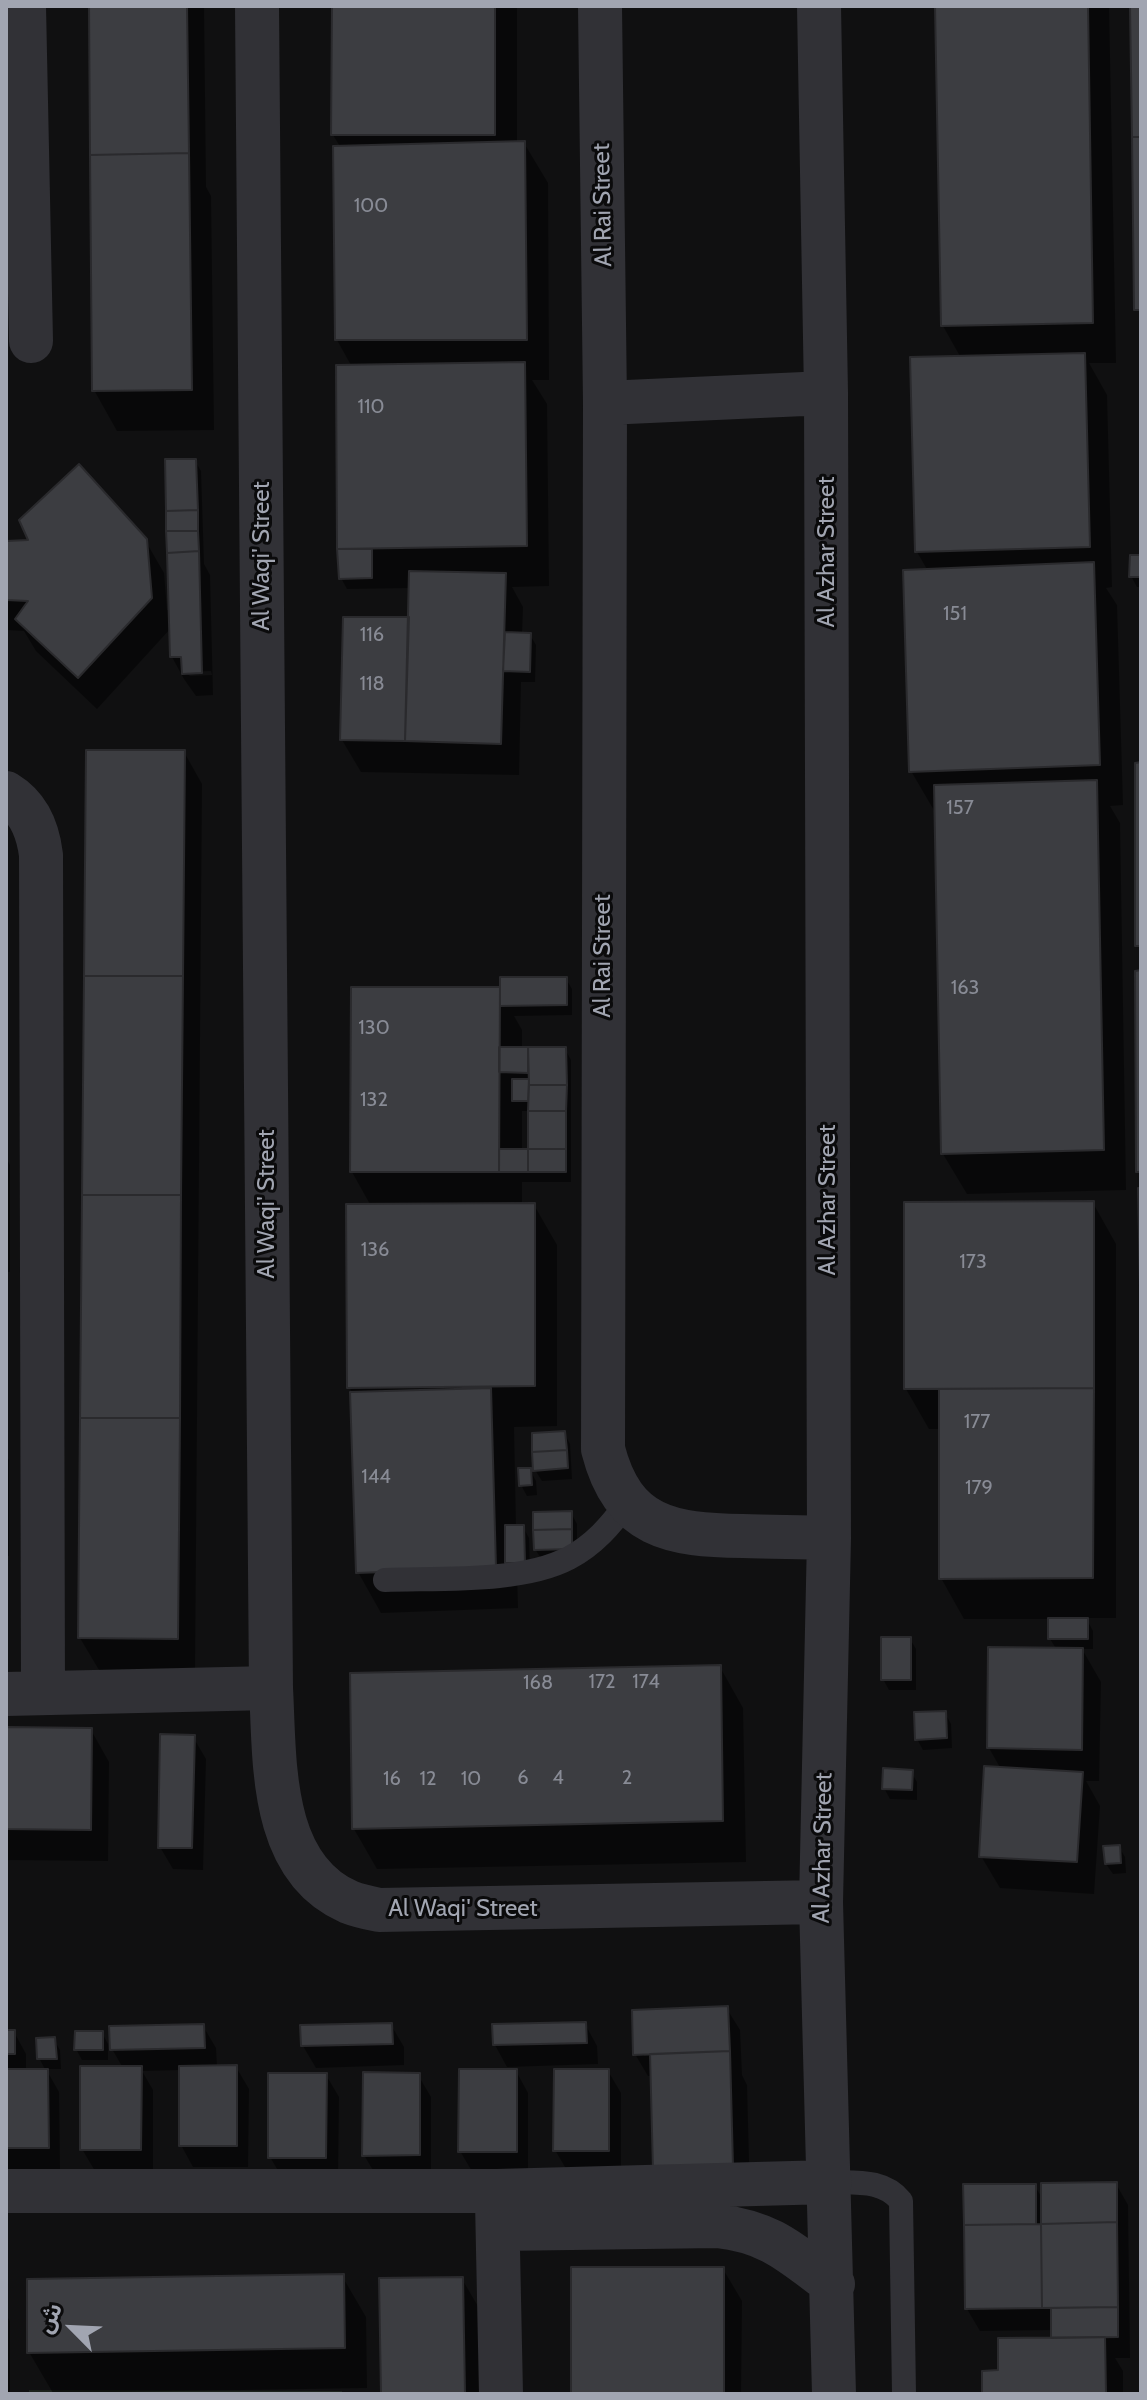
<!DOCTYPE html>
<meta charset="utf-8">
<style>
body{margin:0}
#map{position:relative;width:1147px;height:2400px;overflow:hidden;background:#101011;font-family:Cabin,"Noto Sans Arabic",sans-serif}
canvas{display:block}
.frame{position:absolute;inset:0;border:8px solid #a1a5b1;pointer-events:none}
.north{position:absolute;left:32px;top:2288px;width:80px;height:80px;-webkit-text-stroke:6px #0b0b0c;paint-order:stroke;rotate:294deg;font-size:22px;font-weight:700;line-height:32px;text-align:center;color:#a1a5b1}
.north::after{content:'';display:block;margin:auto;width:28px;height:36px;background:#a1a5b1;clip-path:polygon(50% 0,100% 100%,50% 72%,0 100%)}
</style>
<div id="map">
<canvas width="1147" height="2400"></canvas>
<div class="frame"></div>
<div class="north">ش</div>
</div>
<script>
const ctx = document.querySelector('canvas').getContext('2d');
ctx.lineJoin = 'round';
function paint(path, color) {
  ctx.fillStyle = color;
  ctx.fill(path, 'evenodd');
}
function stroke(path, color, width, dash) {
  ctx.strokeStyle = color;
  ctx.lineWidth = width;
  ctx.lineCap = dash ? 'butt' : 'round';
  ctx.setLineDash(dash || []);
  ctx.stroke(path);
}
function write(font, color, halo, rows, align = 'center') {
  ctx.font = font + ' Cabin,sans-serif';
  ctx.lineWidth = 6;
  ctx.setLineDash([]);
  ctx.textBaseline = 'middle';
  ctx.strokeStyle = halo;
  ctx.fillStyle = color;
  for (const [text, x, y, turn = 0] of rows) {
    ctx.save();
    ctx.translate(x, y);
    ctx.rotate((+turn || 0) * Math.PI / 180);
    ctx.textAlign = isNaN(turn) ? turn : align;
    if (halo) ctx.strokeText(text, 0, 0);
    ctx.fillText(text, 0, 0);
    ctx.restore();
  }
}
const green = new Path2D(`
 M29,2390L342,2391V2394H29Z`);
const shadow = new Path2D(`
 M91,6H204L206,187L211,196L214,430L117,431L94,390Z
 M334,6H517V143H524L548,183L549,380H532L547,404L549,586L512,587L523,607L522,634L530,635L536,645L535,682H521L519,775L361,772L342,740L411,619V588L347,589L341,578L338,367H352L337,340L341,148L333,135Z
 M937,6H1109L1116,363H1089L1107,395L1112,587L1106,588L1117,605L1123,805L1110,806L1120,823L1126,1190L967,1194L943,1154L935,812L911,771L928,571L917,552L961,358L943,326Z
 M195,461L201,471L204,564L210,575L213,695L196,696L184,679L172,657L171,628L97,709L36,651L24,631L6,630V543L145,540L164,573L167,610H171ZM211,671L212,675L190,676L186,672Z
 M1141,557V587H1137L1131,576Z
 M184,752L202,784L195,1670H99L80,1638Z
 M566,979L572,989V1015L514,1016L522,1030V1049H565L571,1060V1182H522V1205H534L557,1245V1426L514,1427L516,1527H523L529,1538L530,1573H517L518,1608L381,1613L358,1572L352,1392L349,1387L371,1206L352,1172L499,989L502,994ZM522,1111H530V1151H522Z
 M6,1158L10,1165V1272H6Z
 M1093,1203L1116,1244V1618H1086L1093,1631V1649H1082L1101,1682L1099,1781H1086L1100,1806L1094,1894L1000,1888L981,1856L1001,1769L989,1748L1057,1650L1050,1639V1619H964L941,1578V1429H929L906,1389Z
 M564,1433L570,1444L572,1479L542,1481L535,1470Z
 M6,1455L9,1460V1556H6Z
 M530,1470L536,1481L537,1495L527,1496L521,1485Z
 M571,1513L577,1524V1559L542,1560L535,1549Z
 M910,1639L916,1649V1690H889L883,1679Z
 M720,1667L743,1708L746,1862L377,1869L354,1829Z
 M945,1713L951,1724L952,1748L923,1750L917,1739Z
 M6,1729L91,1730L109,1762L108,1861L6,1860Z
 M193,1737L206,1759L203,1870L173,1869L160,1847Z
 M911,1772L917,1782V1800L890,1799L884,1788Z
 M1119,1847L1125,1857L1126,1873L1113,1874L1106,1864Z
 M727,2009L740,2030L742,2075L747,2085L750,2198L652,2076H648L635,2054ZM644,2052L660,2056H644Z
 M585,2024L597,2046L598,2064L507,2067L495,2045Z
 M391,2025L404,2047V2065L316,2068L303,2046Z
 M203,2026L216,2048L217,2067H236L249,2089L248,2167H193L181,2145V2070L142,2071L153,2090V2172L95,2171L82,2149L123,2068L112,2049Z
 M6,2032H14L26,2054V2071H46L39,2058L54,2040L60,2050L61,2069H46L59,2092L60,2169L6,2170Z
 M102,2033L108,2044V2060H82L76,2049Z
 M516,2071L528,2093V2173H473L460,2151Z
 M608,2071L621,2093V2172H568L555,2150Z
 M326,2075L339,2097L338,2179H283L270,2157Z
 M418,2075L431,2097V2177H377L364,2155Z
 M1116,2184L1128,2205L1130,2358H1115L1123,2371V2394H984L1000,2372L1053,2340V2330L980,2331L967,2309L965,2186H1035L1043,2200Z
 M723,2269L742,2301L741,2394H573Z
 M342,2276L366,2317L367,2388L53,2393L29,2352Z
 M462,2279L486,2320V2394H383Z
 M6,2315L10,2321V2394H6Z`);
const building = new Path2D(`
 M89,6H187L189,153L90,155Z
 M332,6H495V135H331Z
 M935,6H1088L1093,323L941,326Z
 M1130,6H1141V137H1132Z
 M1132,137H1141V310H1134Z
 M525,141L527,340H335L333,146Z
 M189,153L192,390L92,391L90,155Z
 M1085,353L1090,547L915,552L910,357Z
 M525,362L527,546L337,549L336,365Z
 M165,459H196L198,510L166,511Z
 M79,464L147,539L152,598L78,678L15,619L28,601L6,600V541L28,540L19,520Z
 M198,510V531H166V511Z
 M166,531H198L199,551L167,553Z
 M337,549H372V578L339,579Z
 M199,551L202,673L182,674L181,657H170L167,553Z
 M1130,555H1141V577H1129Z
 M1094,562L1100,765L909,772L903,570Z
 M409,571L506,573L501,744L405,741Z
 M343,617H409L405,741L340,740Z
 M505,632L531,633L530,672L503,671Z
 M86,750H185L183,976H84Z
 M1141,762V946H1135V763Z
 M1097,780L1104,1150L941,1154L934,785Z
 M1141,970V1172H1136L1135,971Z
 M84,976H183L181,1195H82Z
 M500,977H567V1005L500,1006Z
 M351,987H500L499,1172H350Z
 M499,1047H528V1073L499,1072Z
 M528,1047H566L567,1085H529Z
 M512,1079H529L528,1101H512Z
 M529,1085H567L566,1111H528Z
 M528,1111H566V1149H528Z
 M499,1149H528V1172H499Z
 M528,1149H566V1172H528Z
 M1138,1188H1141V1335Z
 M82,1195H181L180,1418H80Z
 M1094,1201V1388L904,1389V1202Z
 M535,1203V1386L347,1388L346,1204Z
 M491,1388L496,1568L356,1573L350,1392Z
 M1094,1388L1093,1578L939,1579V1389Z
 M80,1418H180L178,1639L78,1638Z
 M565,1431L567,1450L532,1452V1433Z
 M567,1450L568,1468L533,1471L532,1452Z
 M518,1468H531L532,1485L519,1486Z
 M572,1511V1529L533,1530V1512Z
 M505,1525H524L525,1563H505Z
 M572,1529V1549L534,1550L533,1530Z
 M1048,1618H1088V1639H1048Z
 M881,1637H911V1680H881Z
 M988,1647L1083,1648L1082,1750L987,1748Z
 M721,1665L723,1821L352,1829L350,1673Z
 M946,1711L947,1738L915,1740L914,1712Z
 M6,1727L92,1728L91,1830L6,1829Z
 M160,1734L195,1735L192,1848H158Z
 M984,1766L1083,1772L1077,1862L979,1857Z
 M883,1768L913,1770L912,1790L882,1789Z
 M1120,1845L1121,1863L1105,1864L1103,1846Z
 M728,2006L730,2051L633,2055L632,2010Z
 M586,2022L587,2043L493,2045L492,2024Z
 M392,2023L393,2044L301,2046L300,2025Z
 M204,2024L205,2048L110,2050L109,2026Z
 M6,2030H15V2054H6Z
 M75,2031H103V2050H74Z
 M55,2037L57,2059H37L36,2038Z
 M730,2051L733,2167L653,2170L650,2054Z
 M237,2065V2146H179V2066Z
 M80,2066H142L141,2150H80Z
 M6,2069H48L49,2148H6Z
 M459,2069H517V2152H458Z
 M554,2069H609V2151H553Z
 M363,2072L420,2073V2155L362,2156Z
 M268,2073H327L326,2158H268Z
 M1117,2182V2222L1041,2224V2183Z
 M963,2184H1036V2224L964,2225Z
 M1117,2222L1118,2307L1042,2308L1041,2224Z
 M1041,2224L1042,2308L965,2309L964,2225Z
 M571,2267H724V2394H571Z
 M344,2274L345,2348L27,2353V2279Z
 M463,2277L465,2394H381L379,2278Z
 M1118,2307V2337L1051,2338V2308Z
 M1105,2337L1106,2394H982V2371L998,2370V2338Z`);
const service = new Path2D(`
 M385,1580C439,1578 522,1583 569,1558C594,1545 611,1525 627,1503
 M830,2182C856,2183 883,2179 901,2201L904,2394`);
const minor = new Path2D(`
 M24,6L31,341
 M257,6L271,1688C275,1761 269,1867 349,1902C359,1906 369,1908 379,1910L821,1902
 M600,6L605,403L603,1449C623,1528 671,1535 743,1536C772,1537 801,1537 829,1538
 M819,6L826,393L829,1538L821,1902L834,2394
 M605,403L826,393
 M6,793C29,807 38,830 41,855L43,1693
 M6,1694L271,1688
 M6,2191H497L830,2182
 M497,2201L501,2394
 M498,2229L717,2226C771,2232 791,2253 833,2284`);
const numberNames = [
 ["100",371,206],
 ["110",371,407],
 ["151",955,614],
 ["116",372,635],
 ["118",372,684],
 ["157",960,808],
 ["163",965,988],
 ["130",374,1028],
 ["132",374,1100],
 ["136",375,1250],
 ["173",973,1262],
 ["177",977,1422],
 ["144",376,1477],
 ["179",979,1488],
 ["172",602,1682],
 ["174",646,1682],
 ["168",538,1683],
 ["6",523,1778],
 ["4",558,1778],
 ["2",627,1778],
 ["16",392,1779],
 ["12",428,1779],
 ["10",471,1779]
];
const streetNames = [
 ["Al Rai Street",603,205,-91],
 ["Al Azhar Street",827,552,-90],
 ["Al Waqi' Street",262,556,-90],
 ["Al Rai Street",603,956,-90],
 ["Al Azhar Street",828,1200,-90],
 ["Al Waqi' Street",267,1204,-90],
 ["Al Azhar Street",823,1848,-89],
 ["Al Waqi' Street",463,1909]
];
paint(green, '#1c231d');
paint(shadow, '#0007');
paint(building, '#3c3d41');
stroke(building, '#2a2a2d', 2);
stroke(service, '#313136', 24);
stroke(minor, '#313136', 44);
write('20px', '#888b95', null, numberNames);
write('24px', '#a1a5b1', '#0b0b0c', streetNames);
</script>
